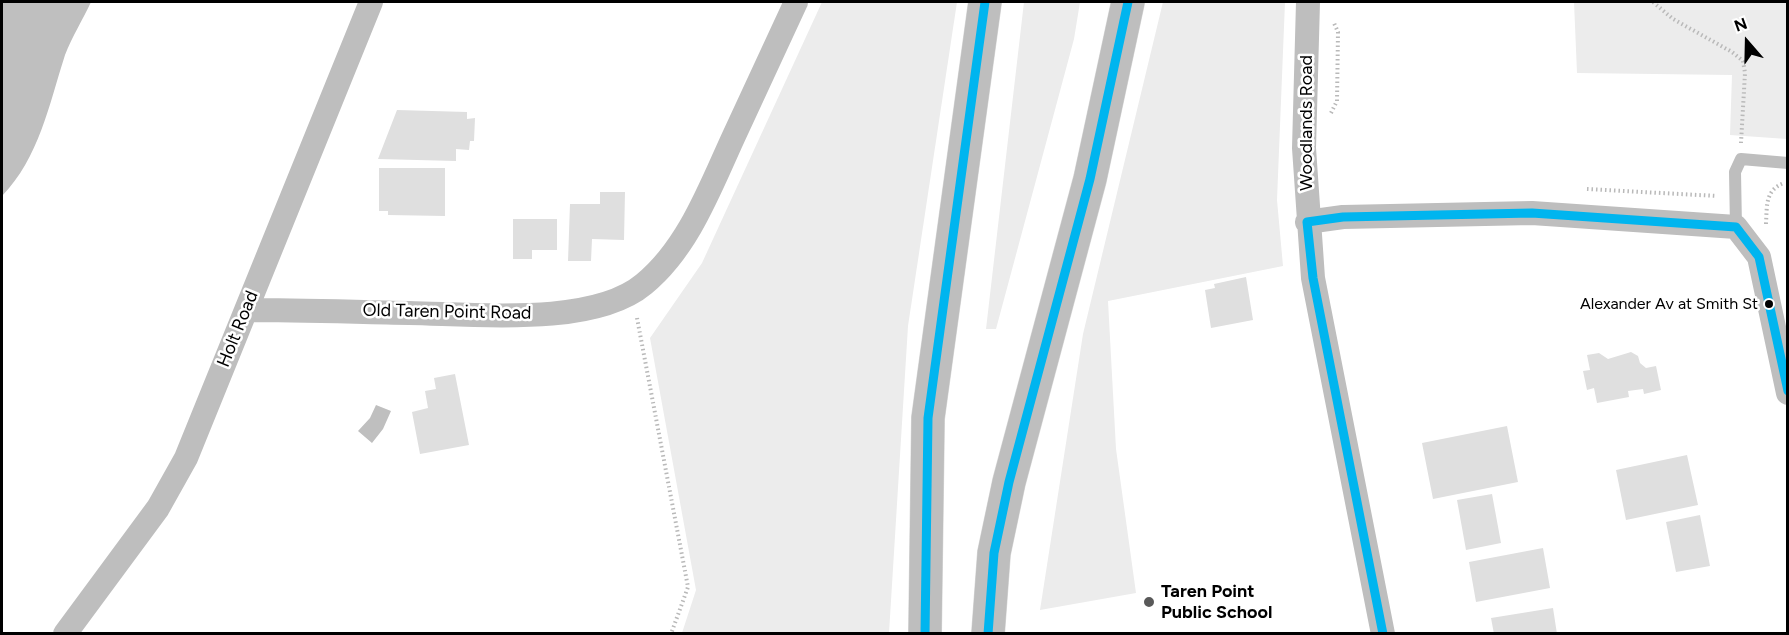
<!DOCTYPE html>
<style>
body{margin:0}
#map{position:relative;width:1789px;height:635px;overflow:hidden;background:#fff;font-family:Figtree,sans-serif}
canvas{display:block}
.frame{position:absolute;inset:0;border:3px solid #000;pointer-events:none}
.north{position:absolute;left:1717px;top:12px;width:60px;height:60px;-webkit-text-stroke:4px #fff;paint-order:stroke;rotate:340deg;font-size:16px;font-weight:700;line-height:24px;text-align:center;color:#000}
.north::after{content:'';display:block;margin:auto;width:21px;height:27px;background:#000;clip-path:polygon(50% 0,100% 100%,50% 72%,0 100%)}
</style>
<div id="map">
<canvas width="1789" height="635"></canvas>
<div class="frame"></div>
<div class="north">N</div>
</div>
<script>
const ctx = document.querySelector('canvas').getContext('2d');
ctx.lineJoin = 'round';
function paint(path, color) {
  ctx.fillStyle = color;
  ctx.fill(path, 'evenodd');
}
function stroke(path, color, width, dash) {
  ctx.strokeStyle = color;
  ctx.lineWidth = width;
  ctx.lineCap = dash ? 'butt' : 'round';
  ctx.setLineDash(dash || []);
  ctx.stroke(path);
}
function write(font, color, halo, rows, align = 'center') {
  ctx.font = font + ' Figtree,sans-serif';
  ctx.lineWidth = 5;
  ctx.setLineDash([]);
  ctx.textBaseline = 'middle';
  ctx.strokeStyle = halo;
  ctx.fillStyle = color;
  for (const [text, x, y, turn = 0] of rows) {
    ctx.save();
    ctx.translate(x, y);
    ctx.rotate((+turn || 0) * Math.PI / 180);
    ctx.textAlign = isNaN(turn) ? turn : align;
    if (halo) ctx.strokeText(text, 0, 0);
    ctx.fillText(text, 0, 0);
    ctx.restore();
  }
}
const green = new Path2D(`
 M822,2H957L908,326L889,633H682L696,590L650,338L702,263Z
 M1024,2H1080L1074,39L996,329H986Z
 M1163,2H1285L1277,200L1283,266L1108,301L1116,449L1136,593L1040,610L1083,334Z
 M1574,2H1787V139L1730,135L1732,75L1577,73Z`);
const water = new Path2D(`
 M2,2H91C83,19 72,37 65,55C49,105 39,158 2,196Z
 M376,405L391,411L383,429L372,443L358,431L370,418Z`);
const building = new Path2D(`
 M397,110L467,112V119L475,118L474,141H470L469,150L456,149V161L378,159Z
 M379,168H445V216L388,215V211H379Z
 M600,192H625L624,240L592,239L591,261H568L570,204H600Z
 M513,219H557V250H532V259H513Z
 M1246,277L1253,320L1211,328L1205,290L1215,288L1214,284Z
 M1631,352L1638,356L1640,363L1646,368L1656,366L1661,390L1644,394L1643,389L1628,391L1629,397L1597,403L1594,388L1587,390L1583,371L1590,370L1587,355L1599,353L1608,359Z
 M455,374L469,445L420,454L412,412L428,408L425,391L436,389L434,378Z
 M1507,426L1518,482L1433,499L1422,443Z
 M1687,455L1698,505L1626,520L1616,470Z
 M1492,494L1501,543L1466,550L1457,500Z
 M1700,515L1710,566L1676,572L1666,522Z
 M1543,548L1550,588L1476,602L1469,562Z
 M1553,608L1557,634H1494L1491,618Z`);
const path = new Path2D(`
 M1653,2L1673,19L1732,52L1743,61L1745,73L1741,143
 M1331,113L1337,101L1338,32L1334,23
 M1587,189L1717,196
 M1766,224C1767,206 1765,190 1784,183
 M637,318L688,587L671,634`);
const lane = new Path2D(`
 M1736,227L1735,172L1741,159L1788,163`);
const street = new Path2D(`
 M1308,2L1304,148L1313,278L1383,634
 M1307,222L1343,217L1532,213L1736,227L1759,257L1788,393
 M246,310C300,310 355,312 409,313C473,314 593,327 644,284C688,248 710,188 733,138C754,92 775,47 796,2
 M65,634L158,508L186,458L371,2`);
const primary = new Path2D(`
 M925,634L928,418L985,2
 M988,634L994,553L1009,482L1090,179L1128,2`);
const bus1 = new Path2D(`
 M1307,222L1343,217L1532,213L1736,227L1759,257L1788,391
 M1307,222L1313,278L1383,634
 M925,634L928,418L985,2
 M988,634L994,553L1009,482L1090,179L1128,2`);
const markers = [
 [1769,304,5,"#000"],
 [1149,602,6,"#595959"]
];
const busNames = [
 ["Alexander Av at Smith St",1758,304]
];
const streetNames = [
 ["Woodlands Road",1307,123,-90],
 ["Old Taren Point Road",447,312,1],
 ["Holt Road",238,329,-68]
];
const poiNames = [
 ["Taren Point",1161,592],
 ["Public School",1161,613]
];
paint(green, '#ececec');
paint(water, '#bfbfbf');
paint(building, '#dfdfdf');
stroke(primary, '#dbdbdb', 34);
stroke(path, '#b9b9b9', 4, [1.5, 3]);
stroke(lane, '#bebebe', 12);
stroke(street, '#bebebe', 24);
stroke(primary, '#bebebe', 33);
stroke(bus1, '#00b5ef', 9);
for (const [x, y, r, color] of markers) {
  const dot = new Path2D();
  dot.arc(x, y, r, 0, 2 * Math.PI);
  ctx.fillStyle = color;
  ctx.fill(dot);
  stroke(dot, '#fff', 2);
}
write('16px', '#000', '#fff', busNames, 'right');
write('18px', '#000', '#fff', streetNames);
write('bold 18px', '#000', '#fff', poiNames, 'left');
</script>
